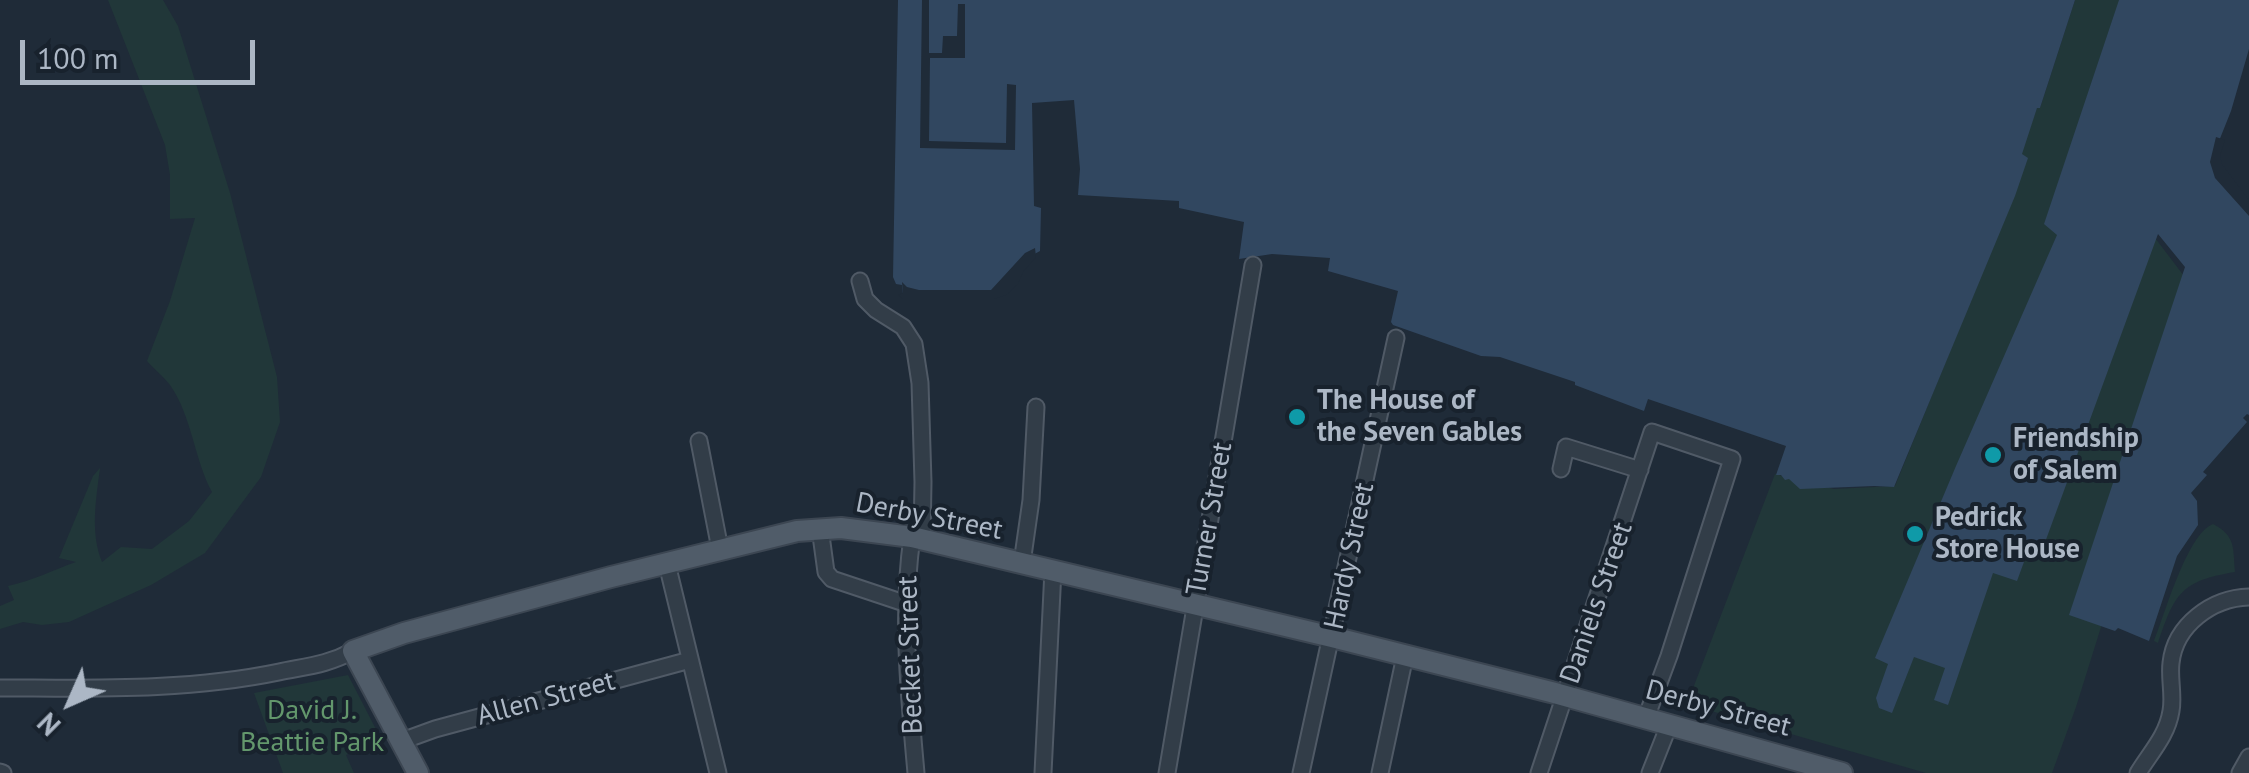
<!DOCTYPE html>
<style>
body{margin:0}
#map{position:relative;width:2249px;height:773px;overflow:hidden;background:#1f2b38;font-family:"PT Sans",sans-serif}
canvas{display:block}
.north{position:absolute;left:20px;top:653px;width:100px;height:100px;-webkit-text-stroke:8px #18222d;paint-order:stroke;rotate:225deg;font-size:28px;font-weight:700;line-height:40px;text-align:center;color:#acb7c5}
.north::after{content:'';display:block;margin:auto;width:35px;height:45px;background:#acb7c5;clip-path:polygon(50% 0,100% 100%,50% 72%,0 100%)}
.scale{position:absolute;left:20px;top:40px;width:235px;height:45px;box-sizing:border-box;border:5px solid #acb7c5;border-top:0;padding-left:12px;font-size:30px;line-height:35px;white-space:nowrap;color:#acb7c5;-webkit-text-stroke:8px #18222d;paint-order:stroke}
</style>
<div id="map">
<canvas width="2249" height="773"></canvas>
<div class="north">N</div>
<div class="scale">100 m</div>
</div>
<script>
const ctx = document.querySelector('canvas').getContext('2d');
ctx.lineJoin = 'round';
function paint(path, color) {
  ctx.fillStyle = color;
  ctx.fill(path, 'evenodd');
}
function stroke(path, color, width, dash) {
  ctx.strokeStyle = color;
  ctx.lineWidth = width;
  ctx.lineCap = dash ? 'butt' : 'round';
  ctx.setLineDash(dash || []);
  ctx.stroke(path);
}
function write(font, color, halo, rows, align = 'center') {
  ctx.font = font + ' "PT Sans",sans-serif';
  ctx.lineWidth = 8;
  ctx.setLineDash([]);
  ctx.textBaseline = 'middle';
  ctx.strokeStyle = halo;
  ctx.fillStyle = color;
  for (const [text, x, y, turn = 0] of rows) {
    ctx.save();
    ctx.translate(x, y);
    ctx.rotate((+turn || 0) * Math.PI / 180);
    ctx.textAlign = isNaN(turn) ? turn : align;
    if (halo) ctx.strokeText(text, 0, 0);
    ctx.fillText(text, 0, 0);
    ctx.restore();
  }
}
const green = new Path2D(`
 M108,0H163L178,26L230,193L277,377L280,422L261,477L205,553L151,585L69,622L42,625L23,622L0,629V606L14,600L8,586C32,581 53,570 76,562L59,558L93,476L100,468C96,500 90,532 102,562L121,547L152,549L189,521L212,492C194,459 192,416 170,385C164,377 154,369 147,361L170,301L195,218L170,219V175L165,145Z
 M2075,0H2142L2133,209L2203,301L2076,707L2052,773H1926L1687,704L1775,474L1834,489L1895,486L1967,309L2037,107L2040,108Z
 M2213,524C2236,536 2233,548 2235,572C2181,581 2175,593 2158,643L2154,641C2165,614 2187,534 2213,524Z
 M348,675L381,739L346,755L354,773H283L254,693Z`);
const water = new Path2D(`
 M898,0H2075L2040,108H2037L2022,154L2028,158L2015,196L1894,487L1874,486L1800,489L1789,479L1785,480L1781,475H1776L1786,446L1648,399L1644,411L1575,385V382L1500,357L1481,356L1393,325L1391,322L1398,291L1328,271L1330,258L1272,254L1239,259L1244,222L1179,208V201L1078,195L1080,169L1074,100L1032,103L1034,206L1041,208L1040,251L1029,257L1004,290L903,294L902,285L896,284L893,277Z
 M2119,0H2249V49L2231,111L2217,146V166L2249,208V415L2247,414L2243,418L2247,422L2203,472L2207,475L2191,493L2197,501L2198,525L2177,556L2149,641L2118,628L2115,631L2069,615L2185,267L2158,234L2040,556L2028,551L2017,581L1993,573L1948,705L1934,700L1945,668L1914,657L1892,713L1879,708L1876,698L1888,664L1875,658L1956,466L2057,235L2044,224Z`);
const pier = new Path2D(`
 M922,0H929V53H942L943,36H957L958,4H965V58H930L929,141L1006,143L1007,84L1016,85L1015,150L920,148Z
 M2216,137L2225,140L2220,156L2222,164L2249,200V216L2215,178L2210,162Z
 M1035,248L1036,257L1023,272L1018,284L1006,295L994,299H903L898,295L903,293L902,282L907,287L919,290H991L1025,253Z`);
const minor = new Path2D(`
 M860,281L865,299L876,310L903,327L914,344L920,383L923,482L922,539
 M699,441L720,549
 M1561,469L1566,447L1640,470
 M820,528L826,572L832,579L907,604
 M912,537C901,615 909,695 916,773
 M1022,563L1031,500L1036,407
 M667,564L718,773
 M0,688C93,688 188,691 279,672C308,666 327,665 353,651
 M402,741L435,729L690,660
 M0,772L3,773
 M1043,773L1053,570
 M1167,773L1253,265
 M1301,773L1396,338
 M1380,773L1405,656
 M1539,773L1652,432L1732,459L1669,656L1646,718
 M1650,773L1669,725
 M2138,773C2150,753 2167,736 2171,711C2174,695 2169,679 2171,663C2175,625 2212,598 2249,597
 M2240,773L2249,757`);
const major = new Path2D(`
 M418,773L353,651L404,633L611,577L797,531L841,528L912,537L1332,637L1551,692L1842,773`);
const markers = [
 [1297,417,10,"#0f9aa8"],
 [1993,455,10,"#0f9aa8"],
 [1915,534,10,"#0f9aa8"]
];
const poiNames = [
 ["The House of",1317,401],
 ["the Seven Gables",1317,433],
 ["Friendship",2013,439],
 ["of Salem",2013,471],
 ["Pedrick",1935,518],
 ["Store House",1935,550]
];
const streetNames = [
 ["Derby Street",929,517,11],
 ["Turner Street",1210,519,-80],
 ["Hardy Street",1350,556,-78],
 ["Daniels Street",1597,603,-71],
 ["Becket Street",911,655,-92],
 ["Allen Street",546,699,-15],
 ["Derby Street",1718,709,15]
];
const parkNames = [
 ["David J.",312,711],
 ["Beattie Park",312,743]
];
paint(green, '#213739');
paint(water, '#314760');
paint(pier, '#1f2b38');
stroke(minor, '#505a66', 19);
stroke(major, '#3c4652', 24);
stroke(minor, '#323d48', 15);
stroke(major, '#505c69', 20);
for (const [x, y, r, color] of markers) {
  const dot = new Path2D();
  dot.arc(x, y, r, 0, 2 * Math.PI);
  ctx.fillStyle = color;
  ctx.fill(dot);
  stroke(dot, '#18222d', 4);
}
write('bold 28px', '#acb7c5', '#18222d', poiNames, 'left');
write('28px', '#acb7c5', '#18222d', streetNames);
write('28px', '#63976c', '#18222d', parkNames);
</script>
